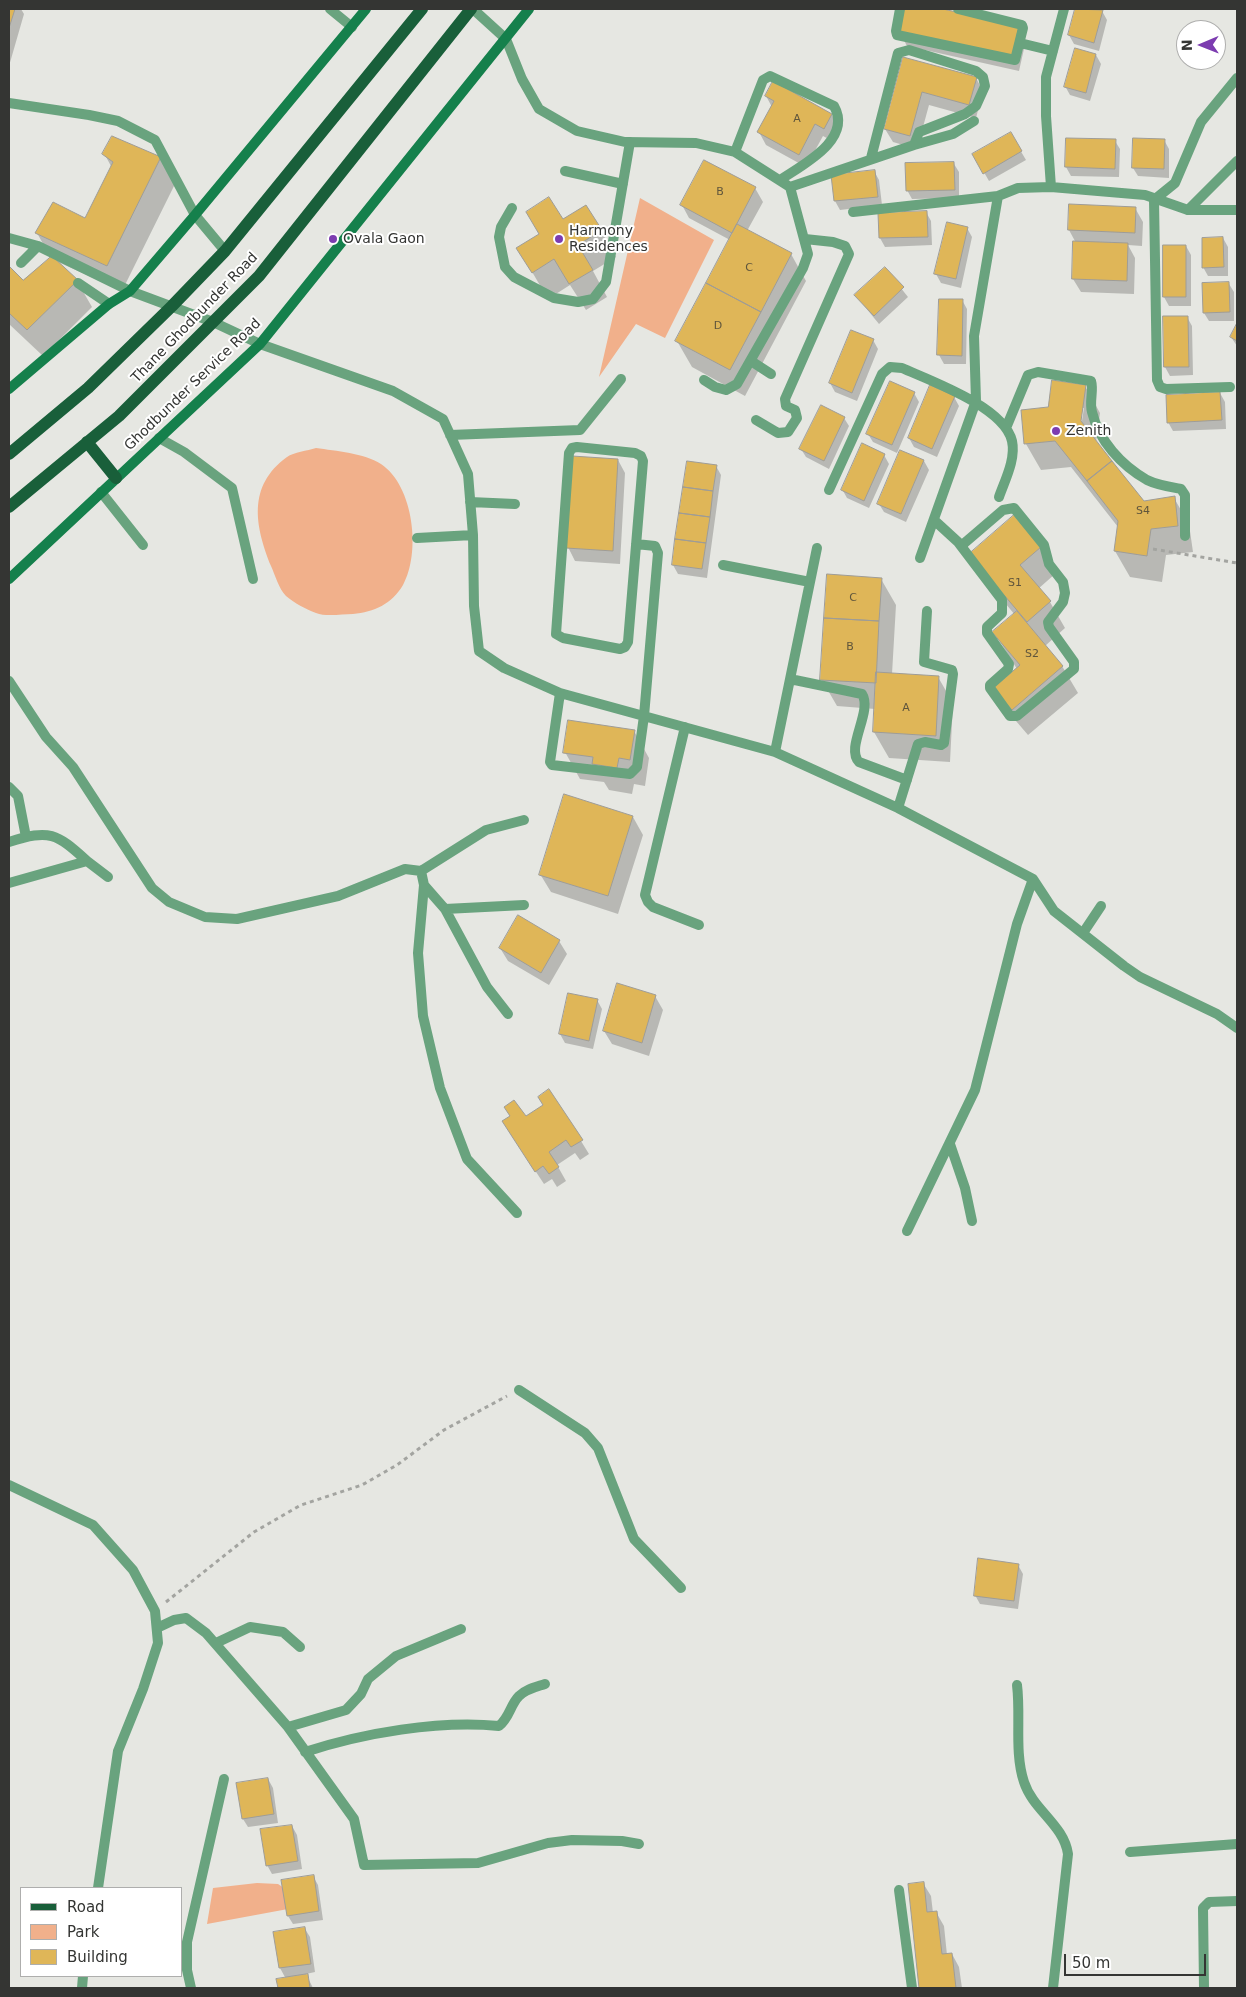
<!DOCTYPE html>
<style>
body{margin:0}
#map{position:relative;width:1246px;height:1997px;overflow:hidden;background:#e6e7e2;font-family:"DejaVu Sans",sans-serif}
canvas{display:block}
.frame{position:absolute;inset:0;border:10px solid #343533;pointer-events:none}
.legend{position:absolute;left:20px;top:1887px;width:162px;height:90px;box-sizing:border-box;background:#fff;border:1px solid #aeaead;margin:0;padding:6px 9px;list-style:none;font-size:15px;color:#343533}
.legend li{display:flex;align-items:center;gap:10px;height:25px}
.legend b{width:25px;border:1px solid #aeaead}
.north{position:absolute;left:1176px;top:20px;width:50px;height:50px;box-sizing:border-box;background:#fff;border:1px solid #aeaead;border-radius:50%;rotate:269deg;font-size:14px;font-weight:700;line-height:20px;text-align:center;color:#343533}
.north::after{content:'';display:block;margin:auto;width:18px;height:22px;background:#7c3cb0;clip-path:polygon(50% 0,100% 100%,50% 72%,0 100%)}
.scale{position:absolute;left:1064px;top:1954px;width:142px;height:22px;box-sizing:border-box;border:2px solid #343533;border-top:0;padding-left:6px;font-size:15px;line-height:18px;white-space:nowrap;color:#343533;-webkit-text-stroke:4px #fff;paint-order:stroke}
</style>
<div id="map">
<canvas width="1246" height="1997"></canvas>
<div class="frame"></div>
<ul class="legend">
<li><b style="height:6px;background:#195f3a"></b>Road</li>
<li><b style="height:14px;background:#f1b08b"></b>Park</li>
<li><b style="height:14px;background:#dfb658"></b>Building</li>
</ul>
<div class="north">N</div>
<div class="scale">50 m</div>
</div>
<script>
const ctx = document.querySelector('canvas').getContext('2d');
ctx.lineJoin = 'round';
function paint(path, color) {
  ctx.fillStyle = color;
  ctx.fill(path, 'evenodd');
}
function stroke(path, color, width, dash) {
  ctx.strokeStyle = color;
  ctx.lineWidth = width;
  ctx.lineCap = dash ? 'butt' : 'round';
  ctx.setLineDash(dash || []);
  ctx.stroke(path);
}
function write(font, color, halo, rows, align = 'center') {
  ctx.font = font + ' "DejaVu Sans",sans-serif';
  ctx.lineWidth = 4;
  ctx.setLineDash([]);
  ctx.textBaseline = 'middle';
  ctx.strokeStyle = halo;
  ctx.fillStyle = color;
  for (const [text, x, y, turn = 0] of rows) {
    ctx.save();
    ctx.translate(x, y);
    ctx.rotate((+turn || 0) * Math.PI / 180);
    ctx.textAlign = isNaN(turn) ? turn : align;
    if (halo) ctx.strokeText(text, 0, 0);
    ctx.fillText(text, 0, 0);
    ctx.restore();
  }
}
const green = new Path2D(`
 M640,198L714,240L665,338L636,324L599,377Z
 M316,448C336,451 364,453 381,464C414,486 421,553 403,585C392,604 374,612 353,614C342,614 326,617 316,613C306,609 294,603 286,596C279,589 275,575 271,566C255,526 247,486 287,457C294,452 307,451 316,448Z
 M257,1883L278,1884L284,1888L288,1909L207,1924L213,1888Z`);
const shadow = new Path2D(`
 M9,9H21L24,14L9,66Z
 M905,9H937L1018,27L1026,40L1019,71L907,46L900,33Z
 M1076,9L1102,11L1107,20L1099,51L1074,44L1069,35Z
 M1096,55L1101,64L1090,101L1070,95L1065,86Z
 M904,58L976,78L983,91L976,118L929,105L917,149L893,142L885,129Z
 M766,96L832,115L839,128L832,141L823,136L806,167L766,145L759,132L772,107Z
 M1010,133L1026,160L989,181L974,155Z
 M1164,140L1169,149V178L1138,176L1133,168Z
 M1115,141L1120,149L1119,177L1071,176L1066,167Z
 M104,153L160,158L175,184L122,291L58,262L77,281L92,307L43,356L9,324V268L23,282L51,258L37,233L85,220L112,168Z
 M704,162L755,188L763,202L747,231L791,254L806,281L745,396L692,367L677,341L730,240L689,218L682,205Z
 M954,164L959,172V198L912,199L907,190Z
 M874,171L879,180L882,205L840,210L835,201L832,176Z
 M1135,208L1143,222L1142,246L1128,245L1135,258L1134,294L1081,292L1073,279L1076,243L1069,230Z
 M926,212L931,221L932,245L885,247L880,238L879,214Z
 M562,221L601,231L616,257L593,271L607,297L586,310L570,285L548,299L518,248Z
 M967,228L972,237L961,288L941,283L936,274Z
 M1223,238L1228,247V276H1208L1203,267Z
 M1164,246H1186L1191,255V306H1169L1164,297Z
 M885,268L908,297L879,324L856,296Z
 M1229,284L1234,292V321H1209L1204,313Z
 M940,300H962L967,309L966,364H944L939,355Z
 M1164,317H1187L1192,326L1193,375L1170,376L1165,367Z
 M1237,326V346L1231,337Z
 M873,340L878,349L857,401L835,392L830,383Z
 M1085,386L1100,413L1096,442L1143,502L1174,498L1189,524L1193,552L1166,555L1162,582L1130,577L1115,551L1118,527L1071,467L1041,470L1026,444L1049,408ZM1081,408H1084L1081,427Z
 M914,393L919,402L897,453L873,442L868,434Z
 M1220,393L1225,402L1226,429L1173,431L1168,422Z
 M954,397L959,406L937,457L914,447L909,438Z
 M844,418L849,426L829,469L806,457L801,449Z
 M901,452L924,461L929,470L906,522L884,512L879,504Z
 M884,455L889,464L869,508L847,498L842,489Z
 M618,460L625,473L620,564L575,561L568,547Z
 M716,466L721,475L707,578L678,574L673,565Z
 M1040,548L1055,574L1038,589L1050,602L1065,628L1045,646L1062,666L1078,693L1028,735L1010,714L1017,669L994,632L1015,615L986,580Z
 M881,579L896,605L892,674L938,677L953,703L950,762L889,758L874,732L875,709L837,706L822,680Z
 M634,731L649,758L645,786L634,784L632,794L609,790L604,782L580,779L565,752Z
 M633,817L643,835L618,914L551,892L540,874Z
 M559,941L567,954L549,985L508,961L500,948Z
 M655,996L663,1010L649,1056L612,1044L604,1031Z
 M597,1000L602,1009L593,1049L565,1043L560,1034Z
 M544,1105L581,1141L589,1154L580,1160L575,1153L557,1165L566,1181L557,1187L552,1179L544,1184L503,1122L525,1118Z
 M1018,1565L1023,1574L1018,1609L980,1604L975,1595Z
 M268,1779L273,1788L278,1823L248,1827L243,1819Z
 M292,1826L297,1835L302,1869L272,1874L267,1865Z
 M313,1876L318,1885L323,1920L293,1924L288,1916Z
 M923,1883L931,1896L933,1913L936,1912L944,1926L947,1955L952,1954L959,1967L962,1988H920L909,1885Z
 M305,1929L310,1937L315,1972L306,1974L313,1988H279L278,1980L286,1979L280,1968L275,1934Z`);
const building = new Path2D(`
 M9,9H15L9,28Z
 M904,9H943L1019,26L1012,58L898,33Z
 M1075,9L1103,10L1094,43L1068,35Z
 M1075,48L1096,54L1086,93L1064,87Z
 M903,57L977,77L969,105L922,92L910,136L884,129Z
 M773,81L832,114L824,129L815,124L799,155L757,132L774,101L765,96Z
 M1011,132L1022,151L983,174L972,154Z
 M112,136L161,157L107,266L35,233L53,202L85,218L113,162L102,154Z
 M1066,138L1116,139L1115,169L1065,167Z
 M1133,138L1165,139L1164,169L1132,168Z
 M704,160L756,187L732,233L680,205Z
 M954,162L955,190L906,191L905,163Z
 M875,170L878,197L834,201L831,175Z
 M549,197L563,219L586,205L602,230L578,245L593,270L569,284L554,259L532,273L516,248L539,234L526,212Z
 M1069,204L1136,207L1135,233L1068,230Z
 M927,211L928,237L879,238L878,213Z
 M947,222L968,227L956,279L934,274Z
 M737,224L792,253L761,312L706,283Z
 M1223,237L1224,267L1202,268V238Z
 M1073,241L1128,243L1127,281L1072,279Z
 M1163,245H1186V297H1163Z
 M52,256L78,280L27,330L9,313V266L23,280Z
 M885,267L904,287L874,316L854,295Z
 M1229,282L1230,312L1203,313L1202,283Z
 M706,283L761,312L730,370L675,341Z
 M939,299H963L962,356L937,355Z
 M1163,316H1188L1189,367H1164Z
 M1237,323V341L1230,337Z
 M851,330L874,339L852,393L829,383Z
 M1052,380L1086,385L1081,421L1112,461L1087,481L1055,441L1024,444L1021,410L1048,407Z
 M890,381L915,392L892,445L866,434Z
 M930,385L955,396L932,449L908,438Z
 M1220,392L1222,420L1167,423L1166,395Z
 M821,405L845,417L824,461L799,449Z
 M862,443L885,454L864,501L841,490Z
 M900,450L924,460L901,514L877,504Z
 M572,456L618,459L613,551L566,548Z
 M687,461L717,465L713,491L683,487Z
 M1112,461L1144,501L1175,496L1178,526L1151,529L1147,556L1114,551L1118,521L1087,481Z
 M683,487L713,491L710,517L679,513Z
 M679,513L710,517L706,543L675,539Z
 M1014,515L1041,547L1020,565L1051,601L1027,622L969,554Z
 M675,539L706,543L702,569L672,565Z
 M827,574L882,578L879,621L824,618Z
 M1017,611L1063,666L1012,710L993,688L1020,665L992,632Z
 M824,618L879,621L876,683L820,680Z
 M876,672L939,676L936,736L873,732Z
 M568,720L635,730L630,760L619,758L617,768L592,764L593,757L563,753Z
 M564,794L633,816L608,896L539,875Z
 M518,915L560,940L541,973L499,948Z
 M617,983L656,995L642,1043L603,1031Z
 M568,993L598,999L589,1041L559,1034Z
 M549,1089L583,1140L571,1147L566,1140L549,1152L559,1167L549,1174L543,1166L535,1172L502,1121L510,1116L504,1107L514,1100L526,1116L543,1105L538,1097Z
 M978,1558L1019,1564L1014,1601L974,1596Z
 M268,1778L274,1814L242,1819L236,1783Z
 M292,1825L298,1861L266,1866L260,1829Z
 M314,1875L319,1911L287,1916L281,1880Z
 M924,1882L927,1912L937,1911L942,1954L952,1953L956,1988H919L908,1884Z
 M305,1927L311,1964L279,1968L273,1932Z
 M308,1974L310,1988H278L276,1979Z`);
const path = new Path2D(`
 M1153,549L1237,563
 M166,1602L254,1532L301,1505L362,1485L397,1465L444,1430L507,1396`);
const lane = new Path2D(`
 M330,9L352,27
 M1188,210L1237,161
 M78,283L109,304
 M101,492L143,545
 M9,787L18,796L26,837
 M9,842C50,829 56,833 87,861
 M9,883L87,861L108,877
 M1083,933L1101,906
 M519,1390L585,1433L598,1448L634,1539L681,1588
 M216,1643L250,1627L283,1632L300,1647`);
const street = new Path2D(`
 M473,9L506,39L522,79L539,109L577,131L625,142L696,143L735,152L790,187L808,254L803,268L737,384L726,390L715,387L704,380
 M900,9L896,31L897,35L1015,60L1023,28L1022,25L958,9
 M1020,43L1053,51
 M9,103L89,115L118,121L155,140L195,215L225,251
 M914,145L953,134L974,121
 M735,152L763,80L770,76L834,106C853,140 802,165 780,180
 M565,171L623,184
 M790,187L914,145L919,132L965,114L976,106L985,86L983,77L976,71L909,50L898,53L871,158
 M1051,187L1046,116V77L1064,9
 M512,208L501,227L499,237L505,267L514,277L554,298L578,302L593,299L606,282L630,142
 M853,212L998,196L1018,188L1051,187L1145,195L1188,210H1237
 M9,238L38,246L130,291L213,322L260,344L393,391L443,419L468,474L473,535L474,606L479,651L504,668L560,693L775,752L898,808L1033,879L1054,911L1124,966L1140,977L1217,1014L1237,1028
 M21,263L38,246
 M751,361L771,374
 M1230,387L1166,389L1160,387L1157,380L1154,200L1175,183L1201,122L1237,78
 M756,420L778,433L788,432L797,418L795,410L786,406L785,399L849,254L845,246L833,242L805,239
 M1006,428L1028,375L1038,372L1091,381C1094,391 1089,401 1092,412C1099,441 1121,465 1147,480C1157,485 1170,487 1181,489L1185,495V536
 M450,435L580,430L621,379
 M159,438L184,452L232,488L253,579
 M577,447L635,453L641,456L643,461L628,642L625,647L620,649L563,638L556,634L569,453L572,448Z
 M829,490L882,374L890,367L902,368C931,381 1004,407 1012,441C1016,459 1005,480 999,497
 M470,502L515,504
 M934,520L958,542L961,546L1002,600V613L987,627V633L1009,664L1008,669L990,685V688L1010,716H1017L1074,669V662L1049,627L1048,622L1063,602L1065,593L1063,582L1049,564L1044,545L1014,508L1003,510L961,546
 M417,538L473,535
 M920,558L976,401L974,336L998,196
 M723,565L810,582
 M790,679L862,694C873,711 845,748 859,762L907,780
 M9,681L46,737L73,767L152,888L169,902L205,917L237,919L338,896L405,869L421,871L424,885L418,953L423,1016L440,1088L467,1159L517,1213
 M560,693L550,762L552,765L630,774L637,767L644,716L658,553L655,546L636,544
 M685,727L645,895L648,902L653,907L699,925
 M775,752L817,548
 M898,808L918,744L925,742L941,745L944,743L953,674L952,670L924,662L927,611
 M421,871L486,830L524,820
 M424,885L445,909L487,987L508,1014
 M445,909L524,905
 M950,1144L965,1188L972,1221
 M907,1231L975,1090L1017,924L1033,879
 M9,1485L93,1525L133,1570L155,1611L158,1643L143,1689L118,1751L98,1888
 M157,1628L174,1620L186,1618L206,1633L288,1727L354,1819L364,1865L478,1863L548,1843L572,1840L622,1841L639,1844
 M1017,1685C1021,1716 1014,1752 1024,1782C1033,1810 1064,1825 1068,1854L1053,1988
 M288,1727L346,1710L361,1694L368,1679L396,1656L461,1629
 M305,1752C363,1733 439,1720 499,1726C510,1717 510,1705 519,1696C526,1689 536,1687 545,1684
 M1130,1852L1237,1844
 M899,1890L912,1988
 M82,1988L83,1976
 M191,1988L187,1970V1942L224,1779
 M1204,1988L1203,1908L1209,1902L1237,1901`);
const secondary = new Path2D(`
 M9,389L109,304L130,291L195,215L366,9
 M9,579L260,344L529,9`);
const primary = new Path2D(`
 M87,442L116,478
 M9,454L88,388L172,306L225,251L422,9
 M9,507L119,416L259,276L471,9`);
const markers = [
 [333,239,5,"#7c3cb0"],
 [559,239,5,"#7c3cb0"],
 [1056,431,5,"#7c3cb0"]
];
const numberNames = [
 ["A",797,119],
 ["B",720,192],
 ["C",749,268],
 ["D",718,326],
 ["S4",1143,511],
 ["S1",1015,583],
 ["C",853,598],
 ["B",850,647],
 ["S2",1032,654],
 ["A",906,708]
];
const poiNames = [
 ["Harmony",569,231],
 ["Residences",569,247],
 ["Ovala Gaon",343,239],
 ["Zenith",1066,431]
];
const streetNames = [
 ["Thane Ghodbunder Road",195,318,-46],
 ["Ghodbunder Service Road",193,385,-44]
];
paint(green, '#f1b08b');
paint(shadow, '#0003');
paint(building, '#dfb658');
stroke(building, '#9e9c97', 1);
stroke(path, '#a3a4a0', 3, [4, 4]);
stroke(lane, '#69a37e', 10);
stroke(street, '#69a37e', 10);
stroke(secondary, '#15804c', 10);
stroke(primary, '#195f3a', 12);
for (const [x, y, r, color] of markers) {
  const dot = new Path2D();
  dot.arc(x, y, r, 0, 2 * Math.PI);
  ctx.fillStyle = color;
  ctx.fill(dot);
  stroke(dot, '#fff', 2);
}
write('11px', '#5f553c', null, numberNames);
write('14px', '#343533', '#fff', poiNames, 'left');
write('14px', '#343533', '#fff', streetNames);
</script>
